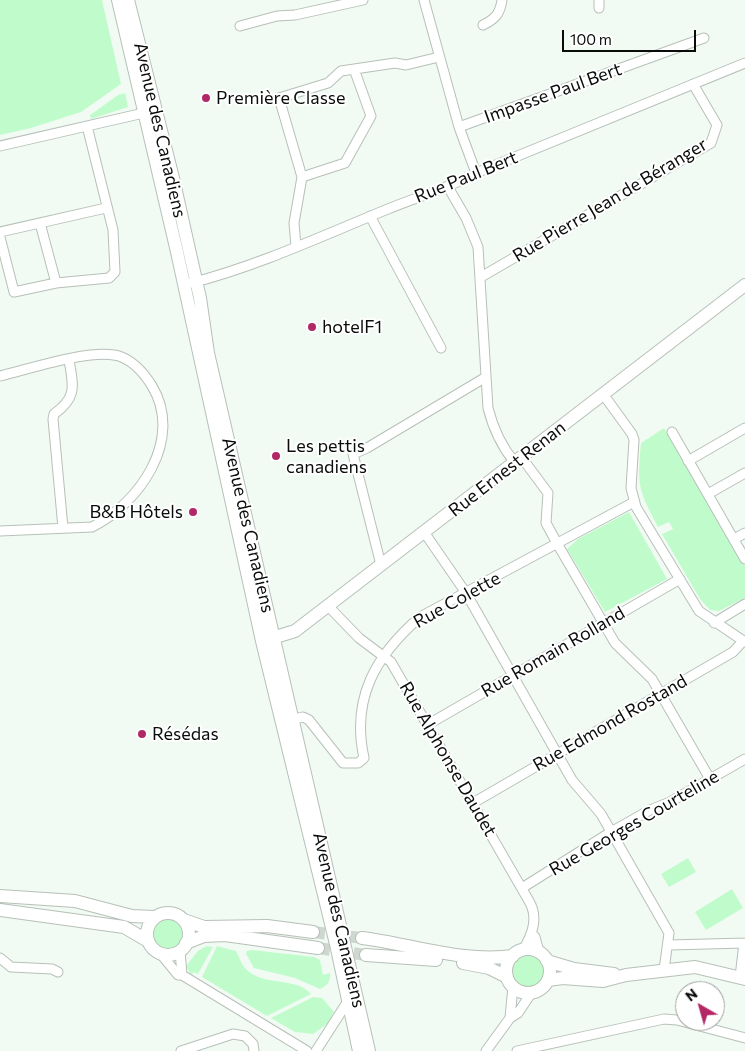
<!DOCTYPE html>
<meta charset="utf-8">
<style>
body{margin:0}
#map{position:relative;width:745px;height:1051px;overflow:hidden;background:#f1fbf3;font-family:Commissioner,sans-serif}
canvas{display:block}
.north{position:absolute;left:675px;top:981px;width:50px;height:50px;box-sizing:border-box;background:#fff;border:1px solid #9d9e9d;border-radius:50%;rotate:322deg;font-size:14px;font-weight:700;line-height:20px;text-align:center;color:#090c0a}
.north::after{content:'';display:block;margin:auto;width:18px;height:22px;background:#b22866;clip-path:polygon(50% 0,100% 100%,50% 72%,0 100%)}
.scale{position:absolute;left:562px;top:30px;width:134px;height:22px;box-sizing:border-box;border:2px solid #090c0a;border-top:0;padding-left:6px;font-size:15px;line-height:18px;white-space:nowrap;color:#090c0a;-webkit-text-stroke:4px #fff;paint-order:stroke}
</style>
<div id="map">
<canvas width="745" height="1051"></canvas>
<div class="north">N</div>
<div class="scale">100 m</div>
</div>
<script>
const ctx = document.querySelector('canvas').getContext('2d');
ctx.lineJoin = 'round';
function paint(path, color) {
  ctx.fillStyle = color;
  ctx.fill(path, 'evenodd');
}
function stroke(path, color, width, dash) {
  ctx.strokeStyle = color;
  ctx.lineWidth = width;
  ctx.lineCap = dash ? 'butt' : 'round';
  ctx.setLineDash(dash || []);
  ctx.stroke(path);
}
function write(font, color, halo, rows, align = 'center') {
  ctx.font = font + ' Commissioner,sans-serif';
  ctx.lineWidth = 4;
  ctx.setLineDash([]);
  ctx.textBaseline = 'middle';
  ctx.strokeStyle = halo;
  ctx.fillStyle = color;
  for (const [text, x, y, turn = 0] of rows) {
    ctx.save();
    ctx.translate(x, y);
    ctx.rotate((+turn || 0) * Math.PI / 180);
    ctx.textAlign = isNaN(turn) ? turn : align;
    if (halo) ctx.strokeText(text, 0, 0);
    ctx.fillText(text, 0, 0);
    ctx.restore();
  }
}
const green = new Path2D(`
 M0,0H102L121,84L81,112L31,128L0,135Z
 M125,93L128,107L91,119L90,115L118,95Z
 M664,428L745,566V598L719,611L710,610L700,599L662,534L673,529L669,522L658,527C638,489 637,486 641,443Z
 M629,512L667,579L605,612L567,549L578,539Z
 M688,858L696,872L669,887L661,874Z
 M732,889L743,908L706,930L695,912Z
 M153 934a15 15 0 1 1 30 0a15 15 0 1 1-30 0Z
 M207,946L213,947L198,974L194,972L191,975L186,966L198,951Z
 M217,946L236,951C240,958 241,965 248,971C265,986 297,977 311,994L267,1016L202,977Z
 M252,950L314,957L320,960L323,975L330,973C331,981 327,986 320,989L295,978L254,968L246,954L247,951Z
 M512 971a16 16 0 1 1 32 0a16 16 0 1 1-32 0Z
 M313,997L322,998L334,1012L327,1024L313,1034L295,1032L271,1018Z`);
const secondaryTunnel = new Path2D(`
 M313,932L362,938
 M318,948L366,955`);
const street = new Path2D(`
 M424,0L459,127L476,173
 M599,0V8
 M483,25C495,19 500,14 502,0
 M240,26L277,16L295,15L363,0
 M459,127L704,38
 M0,146L148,112
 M302,177L345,163L371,116L354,69
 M448,187L466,218L478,247L488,408C493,428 502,447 515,463
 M370,216L441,348
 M40,223L56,283
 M0,232L106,208
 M0,237L14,292L56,283L109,278L115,272L113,230L87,126
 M296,246L294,223L302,177L279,98L328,83L341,71L395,63L406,65L439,57
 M481,277L711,143L717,125L693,84
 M191,283C258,266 324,235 388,209C417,197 449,188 476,173L745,63
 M0,376C30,369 91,348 119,356C134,361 144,373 152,386C184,439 140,503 92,527L0,531
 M603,394L632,434L634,440L631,488L636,507L699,611L745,642
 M672,432L745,559
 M522,458L548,493L546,523L558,545L615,643L652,679L710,779
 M688,461L745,428
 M708,494L745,473
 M63,528L53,419L54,414C78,397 73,385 69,360
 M424,532L466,593L572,780L601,814L669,933L664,970
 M734,539L745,533
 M381,565L353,454L367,448L486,377
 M328,606L359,638L391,662L529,901C539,918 532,935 523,950
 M714,623L745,604
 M294,719L303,717L309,720L343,763H358L364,758C351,699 375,656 420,617L634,502
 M427,725L680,579
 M473,803L733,652L743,641
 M522,888L611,832L650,810L670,802L745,759
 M532,934L535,937L539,952
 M669,945L745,943
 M180,951L182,975
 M160,953L178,975H182L307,1051
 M0,958L11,967L52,969L58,972
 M740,977L744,943
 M510,1018L513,986
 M181,1051L233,1034L245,1036L253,1044L254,1051
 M316,1051L348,1001
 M486,1051L510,1018L518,1013L532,992
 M517,1051L664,1019L677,1020L745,1038`);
const secondary = new Path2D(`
 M118,0L177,252L262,641L336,944L359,1051
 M128,0L173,178L200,298L208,353L369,1051
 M269,639L295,631L745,285
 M0,896L75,901L132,916L154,917
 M0,910L124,927L148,941
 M147 934a21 21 0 1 1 42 0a21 21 0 1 1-42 0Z
 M184,920L204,927L267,926L313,932
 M362,938C411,944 463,963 513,956
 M186,943L204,936L225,935L318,948
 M506 971a22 22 0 1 1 44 0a22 22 0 1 1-44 0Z
 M366,955L436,960
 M547,961L574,969L614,974
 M463,963L489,968L507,977
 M548,980L563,978L603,981L626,975L695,967L745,979`);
const markers = [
 [206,98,5,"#b22866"],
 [312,327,5,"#b22866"],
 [276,456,5,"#b22866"],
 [193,512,5,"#b22866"],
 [142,734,5,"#b22866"]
];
const streetNames = [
 ["Impasse Paul Bert",553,93,-20],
 ["Avenue des Canadiens",160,130,77],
 ["Rue Paul Bert",466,177,-22],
 ["Rue Pierre Jean de Béranger",610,200,-31],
 ["Rue Ernest Renan",507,469,-38],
 ["Avenue des Canadiens",248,525,77],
 ["Rue Colette",457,600,-29],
 ["Rue Romain Rolland",553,652,-30],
 ["Rue Edmond Rostand",610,723,-30],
 ["Rue Alphonse Daudet",448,759,60],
 ["Rue Georges Courteline",634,823,-30],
 ["Avenue des Canadiens",339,920,77]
];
const poiNames = [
 ["Première Classe",216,98],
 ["hotelF1",322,327],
 ["Les pettis",286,446],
 ["canadiens",286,467],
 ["B&B Hôtels",183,512,"right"],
 ["Résédas",152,734]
];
paint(green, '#c0fccb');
stroke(secondaryTunnel, '#ced7d0', 12, [12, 6]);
stroke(street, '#b7c0b8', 11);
stroke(secondary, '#b7c0b8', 14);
stroke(street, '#fff', 9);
stroke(secondary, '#fff', 12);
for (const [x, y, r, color] of markers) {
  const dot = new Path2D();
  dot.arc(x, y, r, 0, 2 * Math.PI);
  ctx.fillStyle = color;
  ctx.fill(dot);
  stroke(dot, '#fff', 2);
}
write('18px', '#090c0a', '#fff', streetNames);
write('18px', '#090c0a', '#fff', poiNames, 'left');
</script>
